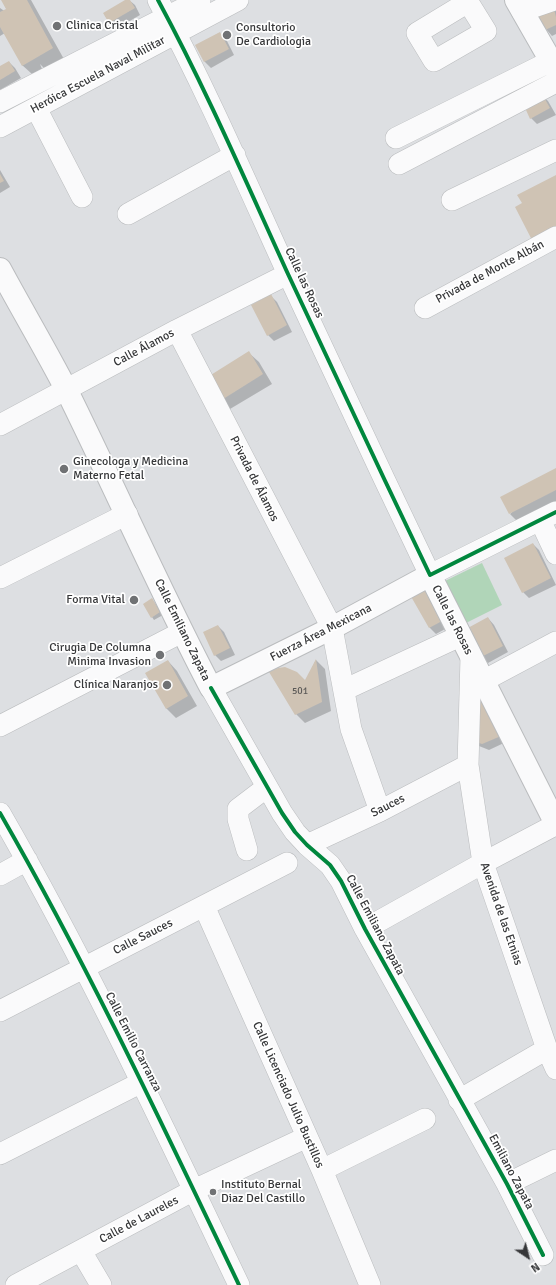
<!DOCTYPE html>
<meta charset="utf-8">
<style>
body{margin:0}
#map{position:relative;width:556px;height:1285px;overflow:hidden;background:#dddfe2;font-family:Signika,sans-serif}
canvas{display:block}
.north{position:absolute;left:508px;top:1237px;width:40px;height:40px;-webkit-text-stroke:3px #fff;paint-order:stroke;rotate:145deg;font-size:11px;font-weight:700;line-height:16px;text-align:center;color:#363739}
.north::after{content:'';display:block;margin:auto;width:14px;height:18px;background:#363739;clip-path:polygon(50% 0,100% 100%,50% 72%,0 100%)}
</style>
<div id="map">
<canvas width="556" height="1285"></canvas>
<div class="north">N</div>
</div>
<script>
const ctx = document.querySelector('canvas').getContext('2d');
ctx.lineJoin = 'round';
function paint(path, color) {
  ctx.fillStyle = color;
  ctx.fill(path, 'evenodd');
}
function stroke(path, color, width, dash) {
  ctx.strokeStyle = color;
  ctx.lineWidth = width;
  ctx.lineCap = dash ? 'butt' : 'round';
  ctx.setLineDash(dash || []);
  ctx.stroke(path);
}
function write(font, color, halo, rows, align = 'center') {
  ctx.font = font + ' Signika,sans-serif';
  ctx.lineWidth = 3.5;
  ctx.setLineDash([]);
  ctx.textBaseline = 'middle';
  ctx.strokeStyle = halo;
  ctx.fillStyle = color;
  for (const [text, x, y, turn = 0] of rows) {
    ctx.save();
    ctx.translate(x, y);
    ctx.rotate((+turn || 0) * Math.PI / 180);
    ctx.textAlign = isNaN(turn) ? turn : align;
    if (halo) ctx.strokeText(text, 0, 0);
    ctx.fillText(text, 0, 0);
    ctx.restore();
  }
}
const green = new Path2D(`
 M482,563L502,605L466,623L445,581Z`);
const shadow = new Path2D(`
 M2,0H31L65,61L47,71L40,64L42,69L32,74L22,65L5,33L0,36V8L9,14Z
 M127,0H129L135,5L140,15L116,29L110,23L104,14Z
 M556,0V34L552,36L534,15Z
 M219,33L226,39L234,55L211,68L205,62L196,46Z
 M9,62L15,68L21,78L0,90V67Z
 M542,95L548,101L556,115L537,124L531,118Z
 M0,170L10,187L0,193Z
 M270,295L277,302L292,332L274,341L268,335Z
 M249,353L259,362L272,384L230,409L221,400Z
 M556,470V504L519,523L510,514Z
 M533,544L539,550L556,585L529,598L523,592Z
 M422,587L428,593L447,628L436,634L430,628L411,593Z
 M152,599L163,615L154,620L152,617Z
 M488,618L494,625L508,652L488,663L481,657Z
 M218,626L224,632L235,655L221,661L215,655Z
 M316,660L325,669L331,711L305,723L296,714L305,682Z
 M168,661L177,671L197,706L176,718L166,708Z
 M476,692L506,742L489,750L479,746L473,739Z`);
const building = new Path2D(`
 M1,0H27L53,48L22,66L0,27V12L6,9Z
 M125,0H130L135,8L109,23L103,13Z
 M554,9L556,17V25L545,30L533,15Z
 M220,32L229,49L204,62L195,45Z
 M9,61L15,71L0,80V66Z
 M542,94L550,108L530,119L526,110L529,108L526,102Z
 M0,174L4,181L0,183Z
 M556,175V231L533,242L515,207L522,203L517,195Z
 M271,294L287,325L267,336L251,305Z
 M249,351L263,374L220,401L206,378Z
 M556,468V490L509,514L500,497Z
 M533,543L551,578L522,593L504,558Z
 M422,586L442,621L429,628L409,593Z
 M152,598L160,612L151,618L143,604Z
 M488,617L503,646L481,657L466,629Z
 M218,625L230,648L214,656L203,632Z
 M316,659L322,702L295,715L269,672L278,668L285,667L297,672L305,680Z
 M168,660L188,696L166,709L145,673Z
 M475,689L488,709L501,736L482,744L472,740Z`);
const minor = new Path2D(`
 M158,0C206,89 246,182 288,274C335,375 382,475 430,575L556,512
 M468,2L486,31L434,61L417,33Z
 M522,11L554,0
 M0,102L200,0
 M36,108L82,197
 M0,127L238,0
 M396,138L551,61
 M399,164L556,82
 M452,200L556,150
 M128,214L235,155
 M425,308L556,237
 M177,330L332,628L351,729L380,811
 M0,425L177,330L288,274
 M540,520L556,554
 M0,578L127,514
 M471,657L468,765L483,863L547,1049L556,1069
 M483,681L556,642
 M211,688L282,813L295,832L307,845L330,865L341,881L365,929L507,1184L543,1255
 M344,690L460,636
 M0,726L182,632
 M0,813C88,966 163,1126 239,1285
 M307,845L380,811L468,765
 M247,850L238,819V809L267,787
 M0,875L27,860
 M204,906L322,1170L370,1285
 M365,929L483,863L555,825L556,826
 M0,1011L287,863
 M459,1100L547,1049
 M0,1154L142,1082
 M322,1170L425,1119
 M507,1184L556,1160
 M81,1251L101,1285
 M16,1285L194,1190L307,1137`);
const major = new Path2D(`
 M516,0L556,70
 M0,269C22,310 46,350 67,391C116,490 160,591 211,688L332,628L430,575L556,824`);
const cycleway = new Path2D(`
 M158,0C206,89 246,182 288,274C335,375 382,475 430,575L556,512
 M211,688L282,813L295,832L307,845L330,865L341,881L365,929L507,1184L543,1255
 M0,813C88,966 163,1126 239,1285`);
const markers = [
 [57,26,5,"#707274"],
 [227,35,5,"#707274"],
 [64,469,5,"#707274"],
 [134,600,5,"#707274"],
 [160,655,5,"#707274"],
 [167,685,5,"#707274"],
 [213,1192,4,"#707274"]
];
const numberNames = [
 ["501",300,691]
];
const poiNames = [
 ["Clinica Cristal",66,26],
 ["Consultorio",236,28],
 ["De Cardiologia",236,42],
 ["Ginecologa y Medicina",73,462],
 ["Materno Fetal",73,476],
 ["Forma Vital",125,600,"right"],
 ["Cirugia De Columna",151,648,"right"],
 ["Minima Invasion",151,662,"right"],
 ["Clínica Naranjos",158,685,"right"],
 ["Instituto Bernal",221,1185],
 ["Diaz Del Castillo",221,1199]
];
const streetNames = [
 ["Heróica Escuela Naval Militar",98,75,-28],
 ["Privada de Monte Albán",490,272,-28],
 ["Calle las Rosas",304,283,65],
 ["Calle Álamos",144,348,-28],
 ["Privada de Álamos",254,479,63],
 ["Calle las Rosas",452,620,63],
 ["Calle Emiliano Zapata",182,630,64],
 ["Fuerza Área Mexicana",321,633,-27],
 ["Sauces",388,806,-27],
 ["Avenida de las Etnias",501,914,71],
 ["Calle Emiliano Zapata",375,925,62],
 ["Calle Sauces",143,937,-27],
 ["Calle Emilio Carranza",133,1042,63],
 ["Calle Licenciado Julio Bustillos",288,1095,66],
 ["Emiliano Zapata",511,1172,62],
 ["Calle de Laureles",139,1220,-28]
];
paint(green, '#b0d5b8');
paint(shadow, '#0003');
paint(building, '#cfc3b4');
stroke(minor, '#babcbe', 22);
stroke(major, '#babcbe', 24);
stroke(minor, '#fafafb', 21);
stroke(major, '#fafafb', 22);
stroke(cycleway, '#00873e', 4);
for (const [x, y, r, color] of markers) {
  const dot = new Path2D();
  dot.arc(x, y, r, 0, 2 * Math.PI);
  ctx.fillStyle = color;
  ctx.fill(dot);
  stroke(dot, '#fff', 1.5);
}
write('10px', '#5c5a58', null, numberNames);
write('12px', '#363739', '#fff', poiNames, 'left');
write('12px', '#363739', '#fff', streetNames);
</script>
